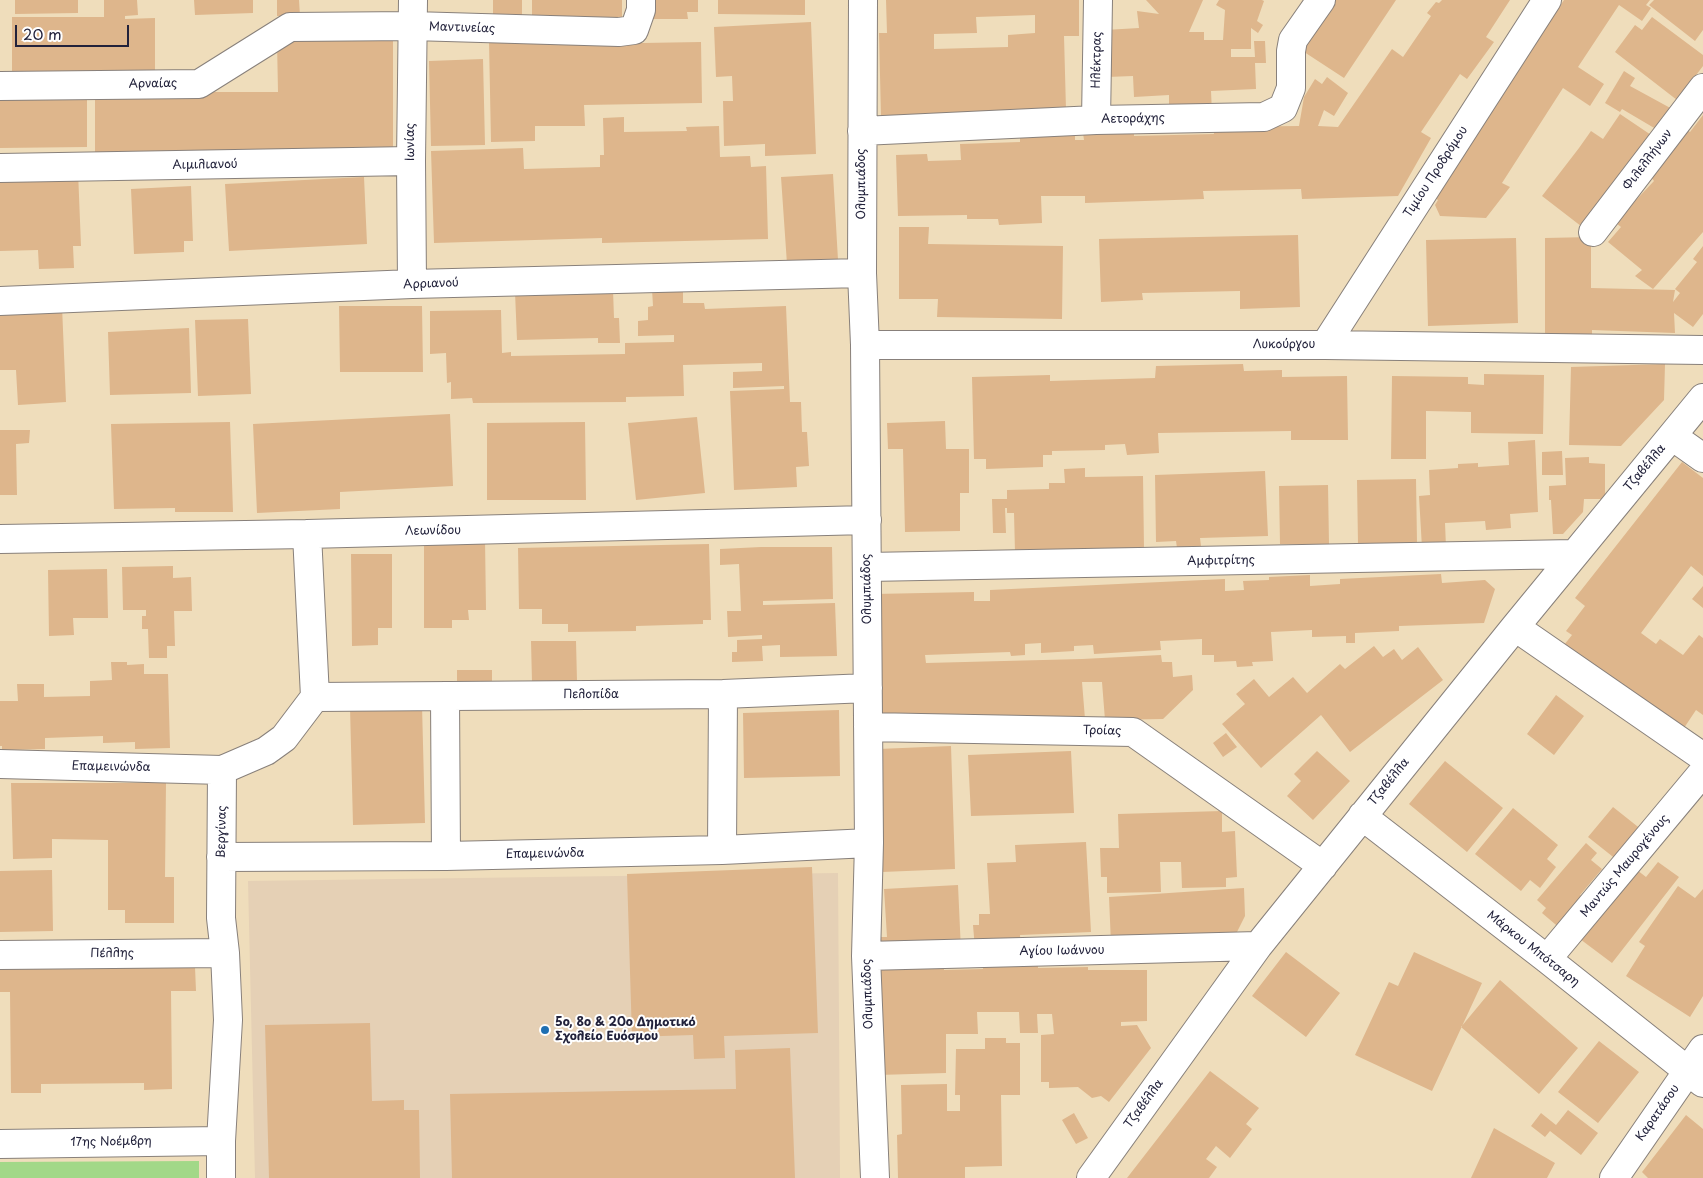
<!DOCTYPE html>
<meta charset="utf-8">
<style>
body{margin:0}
#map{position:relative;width:1703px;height:1178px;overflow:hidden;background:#efddbb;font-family:"Playpen Sans",sans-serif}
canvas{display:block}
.scale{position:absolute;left:15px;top:25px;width:114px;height:22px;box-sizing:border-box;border:2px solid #22223b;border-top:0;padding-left:6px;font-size:15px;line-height:18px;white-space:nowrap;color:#22223b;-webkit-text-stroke:4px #fff;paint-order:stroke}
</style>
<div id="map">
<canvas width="1703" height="1178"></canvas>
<div class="scale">20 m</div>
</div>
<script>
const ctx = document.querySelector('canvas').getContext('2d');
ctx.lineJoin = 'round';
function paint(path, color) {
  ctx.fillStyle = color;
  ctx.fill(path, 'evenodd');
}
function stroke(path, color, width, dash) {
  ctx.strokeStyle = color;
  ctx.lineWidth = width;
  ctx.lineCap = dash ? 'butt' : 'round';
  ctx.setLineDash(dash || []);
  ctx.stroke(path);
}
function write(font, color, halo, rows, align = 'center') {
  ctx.font = font + ' "Playpen Sans",sans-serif';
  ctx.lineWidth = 4;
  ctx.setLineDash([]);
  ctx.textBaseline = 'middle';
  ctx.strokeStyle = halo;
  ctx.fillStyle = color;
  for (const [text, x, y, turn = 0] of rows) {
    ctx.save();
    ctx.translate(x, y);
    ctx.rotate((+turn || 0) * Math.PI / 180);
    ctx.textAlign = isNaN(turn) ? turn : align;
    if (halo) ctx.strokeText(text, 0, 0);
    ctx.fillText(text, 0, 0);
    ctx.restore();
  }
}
const built = new Path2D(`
 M838,873L840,1178H255L248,881Z`);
const green = new Path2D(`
 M199,1161V1178H0V1162Z`);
const building = new Path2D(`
 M15,0H78V13L15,14Z
 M104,0H137L138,15L125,16V19L155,18V77L12,78V17H104Z
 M194,0H253V13L195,15Z
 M277,0H299L300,16H277Z
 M493,0H522V21L493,22Z
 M532,0H622V22H532Z
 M653,0H698V12H687L688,19H653Z
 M718,0H805V15L718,14Z
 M886,0H1079V36H1064L1066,110L881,117L879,33H887ZM1035,15V33L1008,35V47L934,49V34L977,33L976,17Z
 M1146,0H1203L1189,32H1204V40H1223L1225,10L1216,5L1219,0H1262L1264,1L1257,21L1263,25L1258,33L1251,28V49H1231V57H1255L1254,41H1265L1266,63H1255L1256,89L1211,91L1212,113H1169V95L1134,97L1133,76L1107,77L1105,30L1139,28L1137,11L1159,14Z
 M1326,0H1396L1344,78L1295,46Z
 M1442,0H1510L1486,37L1494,42L1467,79L1460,74L1421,132L1431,138L1398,196L1302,199L1301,189L1203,191L1204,199L1085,203V196H1041L1042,223L999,225L998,219H967V215L898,216L896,155L927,154L928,161L961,160L960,144L1020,142V136L1075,135V140H1084L1083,133L1134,132V136L1214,134L1213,127L1299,126L1304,97L1315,79L1322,84L1327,77L1348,93L1334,116L1324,110L1318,126L1338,127L1392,49L1403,57L1431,16L1427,13L1436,2L1439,3Z
 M1564,0H1650L1646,5L1651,8L1642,21L1619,5L1578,67L1604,84L1590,106L1563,88L1502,183L1510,187L1486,218L1440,216L1435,205L1438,200L1432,195Z
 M1654,0H1703V30L1695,41L1649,5Z
 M1652,17L1703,55V66L1677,100L1615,52L1635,25L1642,30Z
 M811,22L816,154L765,156V144L724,146L723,101H733L732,76L716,77L714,27Z
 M393,39V154L95,155V99H147V88L210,92H278L277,41Z
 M489,41L583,44L701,42L702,103L584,105L585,126H535V141L491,142Z
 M483,59L485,145L431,146L429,61Z
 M1624,71L1635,78L1630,86L1674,110L1661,132L1622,109L1620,112L1605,103Z
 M87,95V147L0,148V96Z
 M1620,114L1660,141L1590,233L1542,196L1579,148L1591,131L1603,139Z
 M1703,115V232L1653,289L1635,276L1642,270L1608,242L1621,227L1611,219L1631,195L1636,200L1654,181L1651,177L1683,127L1690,132Z
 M624,117V132L687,131L686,127L719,126L720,157L750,156L751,167L766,166L768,239L602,243V238L434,243L431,151L523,148L524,169L600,167V155H604L603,118Z
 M78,171L81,246H73L74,268L39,269L38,250L0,251V172Z
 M833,174L838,260L787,264L781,177Z
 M364,177L367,244L229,251L225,184Z
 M191,186L193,241H184V252L134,254L131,189Z
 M899,227H929L928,244L1063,246L1062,319L937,317L938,299H899Z
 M1298,235L1300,307L1240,309V291L1142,293L1143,300L1101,302L1099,239Z
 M1591,237V288L1675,290L1673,302L1680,293L1675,289L1697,262L1693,259L1703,246V314L1693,327L1674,313L1675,333L1592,330V337L1545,338V238Z
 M1516,238L1518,323L1428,326L1426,240Z
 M683,288V303H704L705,309L786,306L790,402H801L802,432H807L809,466L796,467L797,487L734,490L730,391L784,389V386L733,388V372L762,371V363L683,365L684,396L626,397V402L473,403L472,398L451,399V382L447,383L446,353L430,354V311L501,310L502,353L511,352V356L625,354V343L674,342V335L638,336V321L648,320V307L653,306L652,289Z
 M613,290L614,318H619L620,343H598V338L517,340L515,292Z
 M62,306L66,402L18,405L16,370H0V309Z
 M339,306H422L423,372H340Z
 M248,319L251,394L198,396L195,320Z
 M189,328L191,393L110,395L108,332Z
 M1243,364L1244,371L1282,370V377L1347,376L1348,440H1291V431L1158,433L1159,453L1127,455L1125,444L1105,445V450L1052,451V455H1043V467L986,469V459H974L972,377L1050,375V381L1155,378L1156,366Z
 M1665,364L1664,400L1621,446L1569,445L1571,367Z
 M1484,374L1544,375L1543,434L1471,433V412L1426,411V459H1391L1392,376L1468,377V384L1484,385Z
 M450,414L453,486L340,492V509L257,513L253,424Z
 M697,417L705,493L636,500L628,423Z
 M945,421L946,449H969V493H960V531L905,532L903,449H888L887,423Z
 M230,422L233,512H175V508L114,509L111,424Z
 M585,422L586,500H487V423Z
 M0,430H30L29,443L16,444L17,495H0Z
 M1535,440L1538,512L1510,514L1511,528L1486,530L1485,521L1445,523L1446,547L1422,548L1419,496L1430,495L1429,470L1458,468V464L1478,463V467L1509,465L1508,442Z
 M1562,451L1563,475H1542V452Z
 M1589,457V463L1605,464V499H1584L1583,512L1563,534H1553L1551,500H1549V486L1566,485L1565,458Z
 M1682,462L1703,478V576L1691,566L1641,633L1656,644L1660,639L1683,655L1699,635L1703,638V715L1696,710L1682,731L1564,645L1572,635L1566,631L1585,606L1575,598Z
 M1085,468V477L1143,476L1144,549L1015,552L1014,513H1007V508H1005L1006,533H993L992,499H1007V490L1049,489V483H1065L1064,469Z
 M1265,471L1268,536L1200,538L1201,546L1177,548L1176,541L1156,542L1155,475Z
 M1416,479L1417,543L1358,544L1357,480Z
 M1328,485L1329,544H1280L1279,486Z
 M485,539L486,610H468L469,620H452V628H424V540Z
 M709,544L711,620H703V624L636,626V631L568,632V624H542V609H519L518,548Z
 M761,547H832L833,599L763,601V605L835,603L837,656L780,657V645L762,646L763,661L732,662V652H737V640L762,639V635L728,637L727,611H741L739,564L720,565V549Z
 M351,554H392V628H378V645L352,646Z
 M173,566V578L191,577L192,611H174L175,646H167V658H149L148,629H142V616H146V610H123L122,567Z
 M107,569L108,618H73L74,635L49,636L48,570Z
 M1441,574L1442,583L1485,580L1495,589L1484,623L1399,626V631L1355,633V643H1346V636L1312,637V630L1271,632L1273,661L1252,662L1253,666L1237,667L1236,661L1214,662V655H1202V639L1160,641L1161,650L1094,654L1093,645L1074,646V651L1041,653V643L1025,644V655L1011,656L1010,652L925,655L926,663L1082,659L1161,655L1162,662H1172L1173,677L1192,675L1193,690L1163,719L1105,720L1102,682H1082L1085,719L879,721L874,594L974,592V601H990V590L1225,579V591L1244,590L1243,581L1269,580V577L1310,575V586L1340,584V579Z
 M1703,586V608L1692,599Z
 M531,641H576L577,681L532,682Z
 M1374,646L1383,657L1394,649L1402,660L1418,647L1443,680L1350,752L1321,715L1261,768L1222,724L1245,704L1236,694L1254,679L1269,697L1293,677L1307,693L1340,664L1345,669Z
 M111,662H127V665L144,664V674H168L170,748L135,749V742L103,743V736L45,738V749L2,750V746H0V701H18L17,684H44V697L90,696V681L112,680Z
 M457,670H492V682L457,683Z
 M1556,695L1584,716L1554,755L1527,734Z
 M422,705L425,823L353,825L350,707Z
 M839,710L840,776L744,778L743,713Z
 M1226,733L1237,747L1223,757L1213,743Z
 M951,746L955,869L882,872L878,749Z
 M1071,751L1074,813L971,816L968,755Z
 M1317,751L1350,781L1313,820L1287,796L1301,781L1294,774Z
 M1445,761L1503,808L1467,852L1409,804Z
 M11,783H166L165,877H174V923H125V910H108V840L52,839V858L13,859Z
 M1613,807L1647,834L1622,864L1588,837Z
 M1513,808L1558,845L1547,859L1556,867L1540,888L1530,880L1521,891L1475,854Z
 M1222,811V832L1235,831L1237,877L1226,878V887L1182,888L1181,862H1160L1161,892L1107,893V877H1101L1100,848H1119L1118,814Z
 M1086,842L1091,932L1020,935L1021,951L975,949L973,925H979V914H990L987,863L1016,862L1015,845Z
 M1586,843L1597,853L1591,860L1602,869L1580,895L1583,896L1562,930L1542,913L1546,908L1537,900Z
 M1658,862L1679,877L1612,963L1576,936L1637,870L1646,877Z
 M812,867L818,1033L724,1036L725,1058L694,1059L693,1035L632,1037L627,874Z
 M52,870L53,931L0,932V871Z
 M958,885L961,951L879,952L878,937H887L884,889Z
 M1678,886L1695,898L1703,889V996L1690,1017L1626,976L1645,946L1639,942Z
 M1244,888L1245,916L1234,938L1111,944L1109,897Z
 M1286,952L1340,993L1306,1037L1252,996Z
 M1414,952L1482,983L1432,1091L1355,1055L1389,982L1398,986Z
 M1038,963V968L1088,967V970H1147V1021L1121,1022V1026L1137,1025L1151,1048L1109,1102L1101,1096L1092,1098L1078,1087L1049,1088V1082H1041V1035L1054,1034L1052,1014H1037L1038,1033H1020L1019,1012H977L978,1034H946V1073L878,1075L877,967L944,966V970L983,969V964Z
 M195,967L196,991H171L172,1089L144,1090V1083L41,1084V1093H11L10,992H0V968Z
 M1500,980L1578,1048L1539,1094L1461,1027Z
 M370,1023L372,1101L404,1100V1110H419L420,1178H269L265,1025Z
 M985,1038H1006V1043H1020V1095H1001L1002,1166L965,1167V1178H898L897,1135L902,1134L901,1085L947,1084V1111H960V1095H955L956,1049H985Z
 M1599,1041L1639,1072L1598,1123L1558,1092Z
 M790,1048L795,1178H452L450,1094L736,1089L735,1050Z
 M1210,1071L1259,1108L1246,1124L1252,1129L1230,1158L1216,1146L1206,1159L1217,1167L1209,1178H1127Z
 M1568,1110L1598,1133L1581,1155L1550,1131L1545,1137L1531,1126L1541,1113L1556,1125Z
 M1074,1113L1088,1138L1076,1144L1062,1120Z
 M1686,1115L1703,1129V1178H1648L1642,1172Z
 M1494,1128L1555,1163L1547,1178H1471Z`);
const minor = new Path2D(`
 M863,0L862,273L865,345L869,843L866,956L875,1178
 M0,86L199,84L290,27L412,26L619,32L634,30L641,10V0
 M1096,120L1098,0
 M862,131L1096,120L1264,117L1283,108L1291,88V51L1293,40L1321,0
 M0,168L411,161
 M1593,232L1703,88
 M412,284L411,161L413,0
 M0,301L412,284L862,273
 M865,345H1325L1703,350
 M1325,345L1547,0
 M1672,436L1703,458
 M0,539L307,534L867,520
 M867,567L1574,554
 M1515,627L1703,757
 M445,696L446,856
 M315,697L723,694L868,688
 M868,727L1133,732L1323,866
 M0,764L222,770
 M1362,816L1547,959L1703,1083
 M722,850L723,694
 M221,857L446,856L722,850L869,843
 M0,955L225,953
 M866,956L1258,946
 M1547,959L1703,772
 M0,1144L221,1141
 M221,1178V1141L228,1020L225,953L221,918L222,770L266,751L284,738L315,697L307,534
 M1091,1178L1258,946L1515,627L1703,398
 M1614,1178L1703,1049`);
const markers = [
 [545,1030,5,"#1f6fb2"]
];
const streetNames = [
 ["Μαντινείας",462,28,2],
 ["Ηλέκτρας",1097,60,-89],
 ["Αρναίας",153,84,-1],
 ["Αετοράχης",1133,119,-1],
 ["Ιωνίας",411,142,-90],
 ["Φιλελλήνων",1648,160,-53],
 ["Αιμιλιανού",205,165,-1],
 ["Τιμίου Προδρόμου",1436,172,-57],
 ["Ολυμπιάδος",862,184,-90],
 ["Αρριανού",431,284,-2],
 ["Λυκούργου",1284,345],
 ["Τζαβέλλα",1645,468,-50],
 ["Λεωνίδου",433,531,-1],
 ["Αμφιτρίτης",1221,561,-1],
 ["Ολυμπιάδος",867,589,-91],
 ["Πελοπίδα",591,695],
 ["Τροίας",1102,731,1],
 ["Επαμεινώνδα",111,767,1],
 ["Τζαβέλλα",1389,782,-51],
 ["Βεργίνας",222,832,-89],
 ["Επαμεινώνδα",545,854,-1],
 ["Μαντώς Μαυρογένους",1625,866,-50],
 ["Μάρκου Μπότσαρη",1533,949,38],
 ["Αγίου Ιωάννου",1062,951,-1],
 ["Πέλλης",112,954],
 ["Ολυμπιάδος",868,994,-92],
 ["Τζαβέλλα",1144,1104,-54],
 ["Καρατάσου",1658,1113,-55],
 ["17ης Νοέμβρη",111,1142,-1]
];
const poiNames = [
 ["5ο, 8ο & 20ο Δημοτικό",555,1023],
 ["Σχολείο Ευόσμου",555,1037]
];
paint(built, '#e5d0b5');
paint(green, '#a2d888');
paint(building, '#deb68c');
stroke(minor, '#88807b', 30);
stroke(minor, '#fff', 28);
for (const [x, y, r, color] of markers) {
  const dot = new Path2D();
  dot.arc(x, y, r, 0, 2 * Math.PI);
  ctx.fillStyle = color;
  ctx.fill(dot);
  stroke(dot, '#fff', 2);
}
write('12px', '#22223b', '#fff', streetNames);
write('bold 12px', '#22223b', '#fff', poiNames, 'left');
</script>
